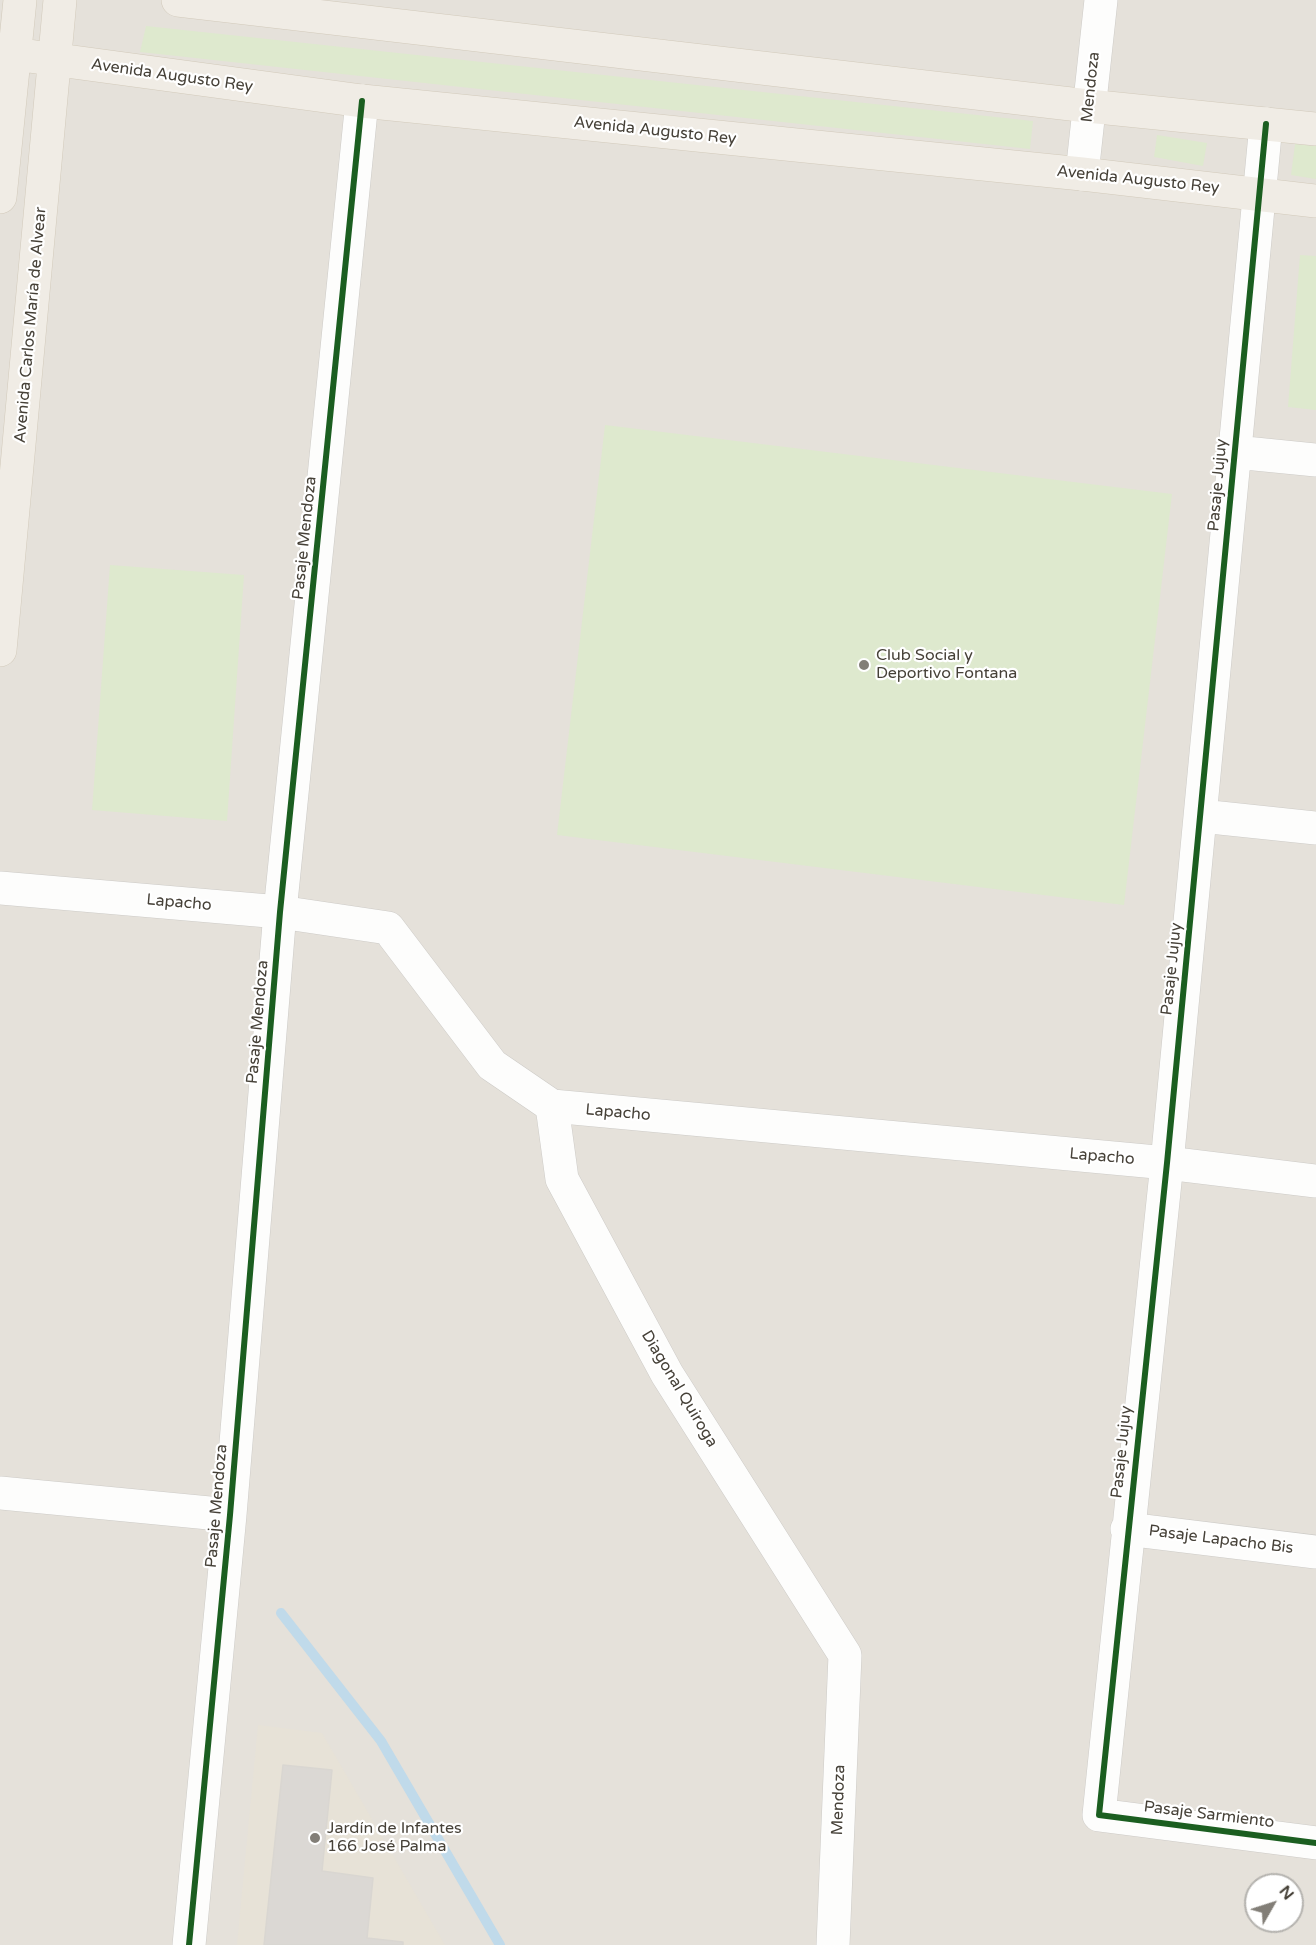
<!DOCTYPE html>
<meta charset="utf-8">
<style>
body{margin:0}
#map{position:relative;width:1316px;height:1945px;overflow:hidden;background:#f1efeb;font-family:"Varela Round",sans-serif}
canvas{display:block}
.north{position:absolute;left:1244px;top:1873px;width:60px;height:60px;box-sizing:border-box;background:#fff;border:2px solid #b5b3af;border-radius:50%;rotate:51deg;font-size:16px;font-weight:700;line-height:24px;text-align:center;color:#464138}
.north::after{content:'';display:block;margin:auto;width:21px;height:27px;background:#827e77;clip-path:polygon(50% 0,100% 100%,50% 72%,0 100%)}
</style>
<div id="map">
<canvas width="1316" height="1945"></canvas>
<div class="north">N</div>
</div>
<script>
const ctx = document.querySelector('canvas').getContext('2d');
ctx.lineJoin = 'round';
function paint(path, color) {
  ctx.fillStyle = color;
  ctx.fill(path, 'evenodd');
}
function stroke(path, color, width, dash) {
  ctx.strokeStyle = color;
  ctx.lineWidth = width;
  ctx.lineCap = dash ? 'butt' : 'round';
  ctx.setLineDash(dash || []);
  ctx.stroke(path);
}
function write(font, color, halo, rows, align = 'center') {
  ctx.font = font + ' "Varela Round",sans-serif';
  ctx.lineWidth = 4.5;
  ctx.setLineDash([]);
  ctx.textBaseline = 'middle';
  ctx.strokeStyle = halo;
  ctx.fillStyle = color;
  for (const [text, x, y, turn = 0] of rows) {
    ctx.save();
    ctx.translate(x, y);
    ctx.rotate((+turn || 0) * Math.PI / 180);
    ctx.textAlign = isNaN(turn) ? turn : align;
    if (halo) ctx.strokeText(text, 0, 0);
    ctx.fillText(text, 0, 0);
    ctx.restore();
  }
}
const residential = new Path2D(`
 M0,0H1316V1945H0ZM1256,1885H1292V1921H1256Z`);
const education = new Path2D(`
 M258,1725L322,1733L445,1945H237Z`);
const green = new Path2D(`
 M146,26L1033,121L1030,149L140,52Z
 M1157,135L1207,143L1203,166L1154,157Z
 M1295,144L1316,146V179L1291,175Z
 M1300,255L1316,256V410L1288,407Z
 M605,425L1172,494L1124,905L557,835Z
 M110,565L244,575L227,821L92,810Z`);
const stream = new Path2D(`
 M281,1613L381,1741L500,1945`);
const building = new Path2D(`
 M283,1765L332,1770L322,1871L373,1878L367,1938L403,1942V1945H264Z`);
const minor = new Path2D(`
 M1266,124L1167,1163L1099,1815L1316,1843
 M1082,174L1101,0
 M1235,452L1316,460
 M1201,816L1316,828
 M552,1106L562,1179L667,1374L845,1655L833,1945
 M0,1493L230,1515
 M1127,1529L1316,1552
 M189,1945L230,1515L280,912L362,101`);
const tertiary = new Path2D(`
 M0,888L280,912L388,928L492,1065L552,1106L1167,1163L1316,1181`);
const primary = new Path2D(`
 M178,0L1088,106L1316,129
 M14,54L362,101L1082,174L1316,201
 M0,197L20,0
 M0,650L60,0`);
const cycleway = new Path2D(`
 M1266,124L1167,1163L1099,1815L1316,1843
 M189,1945L230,1515L280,912L362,101`);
const markers = [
 [864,665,6,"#827e77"],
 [315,1838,6,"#827e77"]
];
const streetNames = [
 ["Avenida Augusto Rey",172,76,8],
 ["Mendoza",1091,87,-84],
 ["Avenida Augusto Rey",655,131,6],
 ["Avenida Augusto Rey",1138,180,6],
 ["Avenida Carlos María de Alvear",31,325,-85],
 ["Pasaje Jujuy",1218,485,-85],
 ["Pasaje Mendoza",305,538,-84],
 ["Lapacho",179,903,5],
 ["Pasaje Jujuy",1172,969,-84],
 ["Pasaje Mendoza",258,1022,-85],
 ["Lapacho",618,1113,5],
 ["Lapacho",1102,1157,5],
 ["Diagonal Quiroga",679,1389,59],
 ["Pasaje Jujuy",1122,1452,-84],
 ["Pasaje Mendoza",217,1506,-85],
 ["Pasaje Lapacho Bis",1221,1540,7],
 ["Mendoza",839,1800,-88],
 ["Pasaje Sarmiento",1209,1815,7]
];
const poiNames = [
 ["Club Social y",876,656],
 ["Deportivo Fontana",876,674],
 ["Jardín de Infantes",327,1829],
 ["166 José Palma",327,1847]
];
paint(residential, '#e5e1da');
paint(education, '#e7e2d7');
paint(green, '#dee9ce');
stroke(stream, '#c0daea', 10);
paint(building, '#dbd8d4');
stroke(building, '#d9d6d1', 1.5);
stroke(minor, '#cdcbc7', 34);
stroke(tertiary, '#cdcbc7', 34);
stroke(primary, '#d2cabb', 34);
stroke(minor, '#fdfdfc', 33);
stroke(tertiary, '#fdfdfc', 33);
stroke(primary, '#f0ece5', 33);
stroke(cycleway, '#1b5e20', 6);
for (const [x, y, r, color] of markers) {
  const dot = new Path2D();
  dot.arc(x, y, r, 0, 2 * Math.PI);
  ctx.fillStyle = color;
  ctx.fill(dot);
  stroke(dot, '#fff', 2);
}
write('16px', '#464138', '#fff', streetNames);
write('16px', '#464138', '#fff', poiNames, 'left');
</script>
